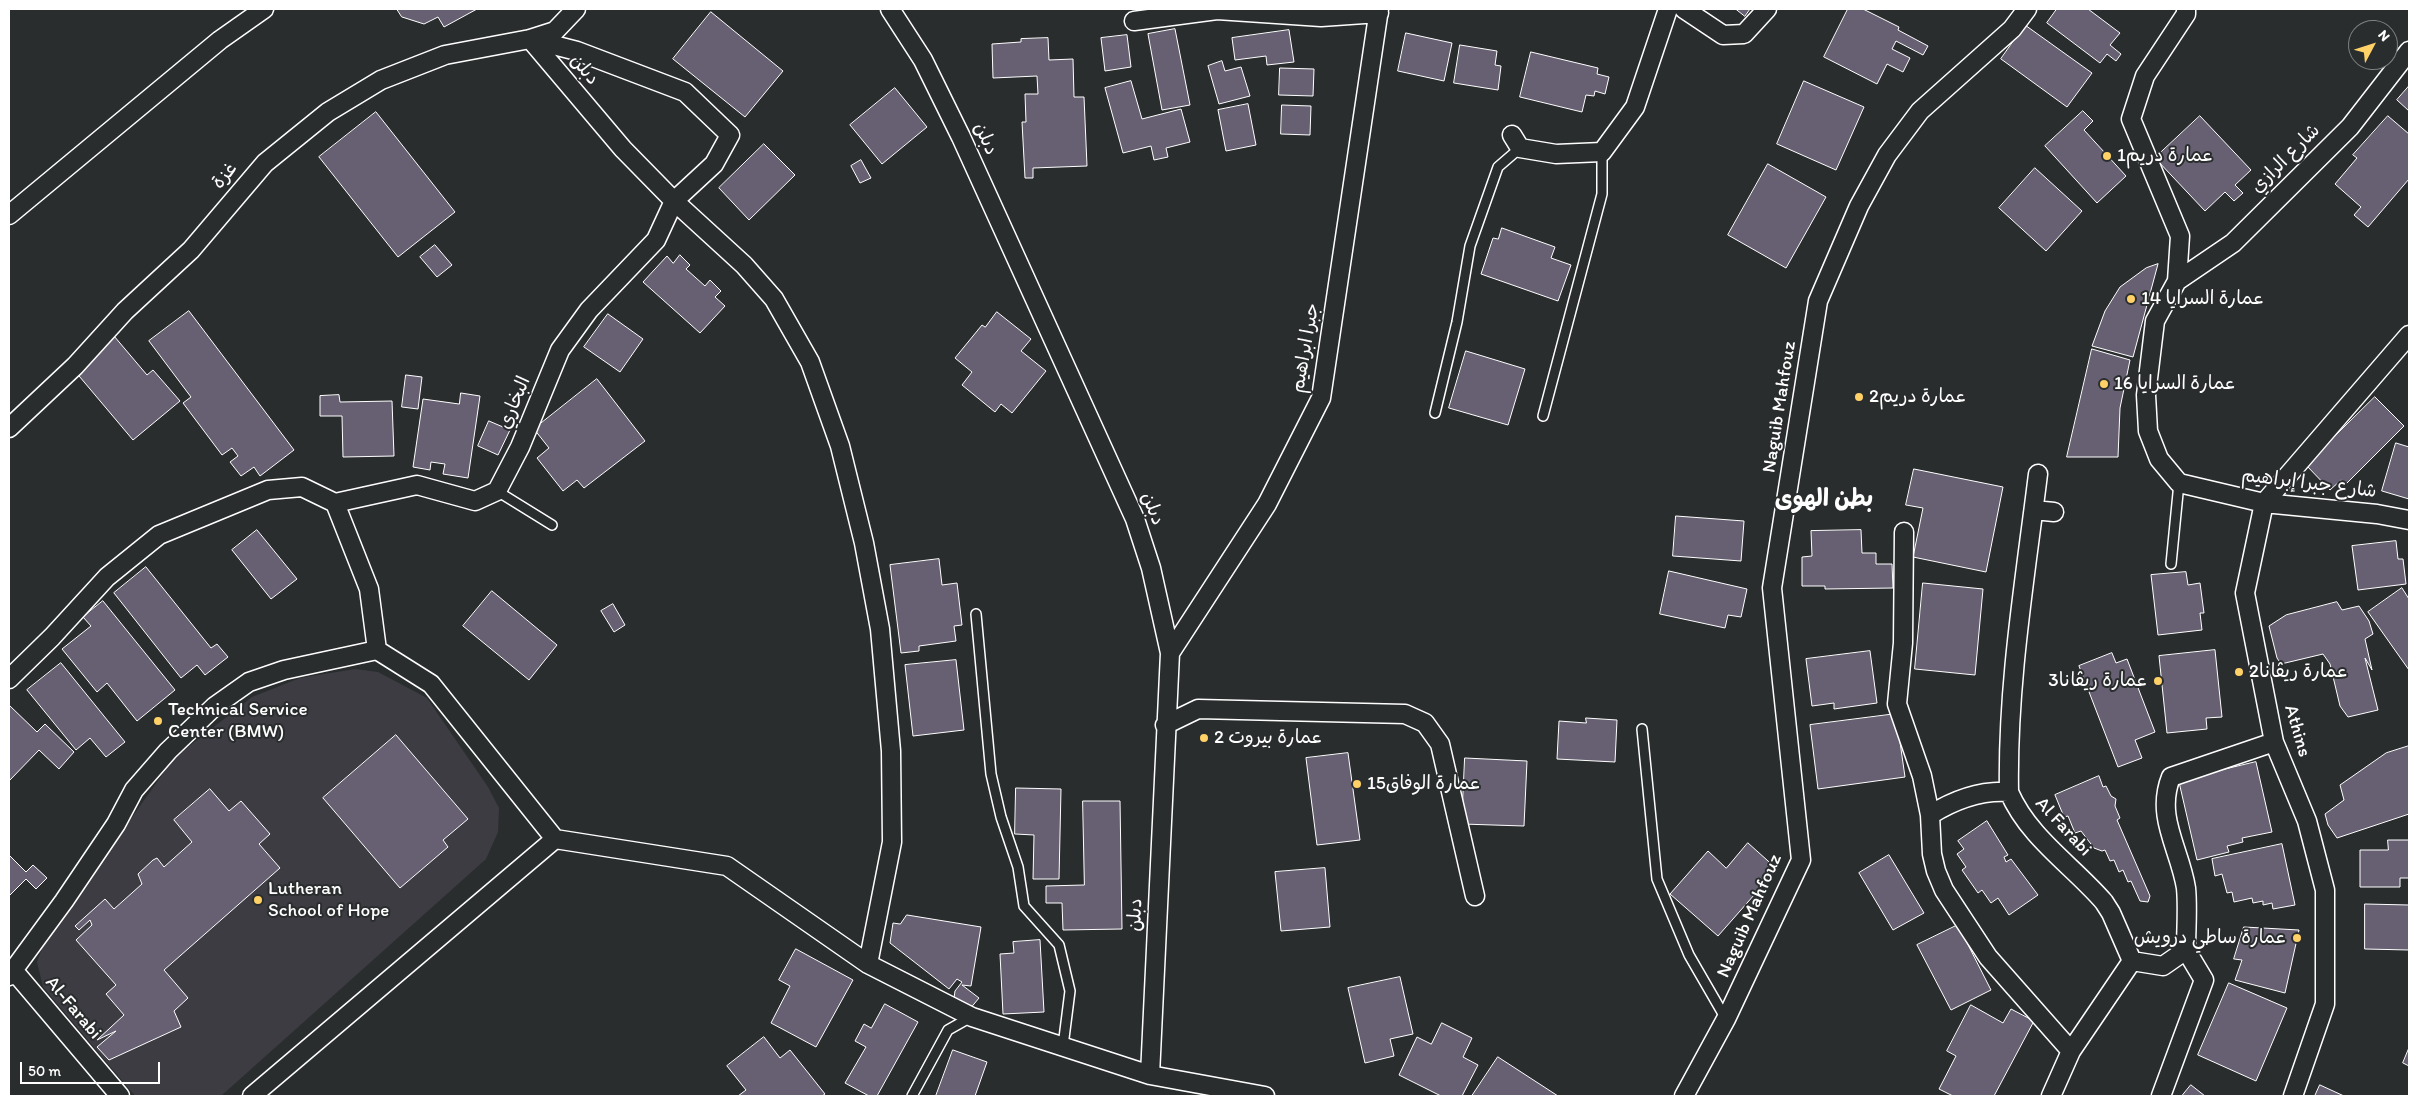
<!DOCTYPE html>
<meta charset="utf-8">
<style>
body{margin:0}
#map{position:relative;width:2418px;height:1105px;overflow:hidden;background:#2a2d2e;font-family:Itim,sans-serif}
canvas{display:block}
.frame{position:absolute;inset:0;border:10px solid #fff;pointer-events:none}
.north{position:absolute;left:2348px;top:20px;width:50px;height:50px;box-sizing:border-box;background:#2a2d2e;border:1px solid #7f8182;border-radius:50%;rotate:50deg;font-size:14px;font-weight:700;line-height:20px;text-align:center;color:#fff}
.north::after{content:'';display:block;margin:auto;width:18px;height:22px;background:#ffd166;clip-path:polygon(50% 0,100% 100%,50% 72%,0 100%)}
.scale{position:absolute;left:20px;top:1062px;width:140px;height:22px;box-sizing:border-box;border:2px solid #fff;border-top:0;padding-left:6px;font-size:15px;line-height:18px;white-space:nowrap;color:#fff;-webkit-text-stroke:4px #2a2d2e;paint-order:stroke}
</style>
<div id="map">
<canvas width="2418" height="1105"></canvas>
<div class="frame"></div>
<div class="north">N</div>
<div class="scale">50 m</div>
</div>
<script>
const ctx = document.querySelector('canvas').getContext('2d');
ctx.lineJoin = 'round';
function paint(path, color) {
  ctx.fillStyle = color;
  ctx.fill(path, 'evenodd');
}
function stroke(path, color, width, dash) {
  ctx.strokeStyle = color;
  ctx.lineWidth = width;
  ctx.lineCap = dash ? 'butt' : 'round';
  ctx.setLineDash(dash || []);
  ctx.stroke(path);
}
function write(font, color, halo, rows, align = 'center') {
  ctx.font = font + ' Itim,"Playpen Sans Arabic",sans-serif';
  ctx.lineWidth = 4;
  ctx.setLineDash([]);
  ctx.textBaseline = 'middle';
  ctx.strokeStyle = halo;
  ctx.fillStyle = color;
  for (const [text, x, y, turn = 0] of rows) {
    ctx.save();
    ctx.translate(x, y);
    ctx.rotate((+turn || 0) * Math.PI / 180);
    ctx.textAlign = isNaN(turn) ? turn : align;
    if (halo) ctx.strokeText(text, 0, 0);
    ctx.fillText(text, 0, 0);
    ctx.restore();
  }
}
const built = new Path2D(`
 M355,669L378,672L427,698L488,787L499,808L498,832L486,859L221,1096H135L43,987L37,962L45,940L174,758L252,697L300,678Z`);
const building = new Path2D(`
 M397,9H477L444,27L438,17L424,24L402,17Z
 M1736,9H1750L1745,16Z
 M1848,9H1863L1899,27L1898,30L1928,46L1923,55L1896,41L1892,49L1910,58L1903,72L1887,64L1877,84L1824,57Z
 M2057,9H2088L2120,33L2110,45L2121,54L2116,61L2107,54L2100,63L2047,23Z
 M711,12L783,71L745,117L673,59Z
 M2025,25L2092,73L2067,107L2001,59Z
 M1175,29L1190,105L1162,110L1148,34Z
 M1289,30L1294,62L1267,65L1266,56L1235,60L1232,38Z
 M1406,33L1452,43L1444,81L1398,71Z
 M1127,35L1131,67L1105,71L1101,38Z
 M1048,38L1049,60L1073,59L1074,97H1084L1087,166L1033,168V178H1025L1022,122H1026L1025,94H1038L1037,76L993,78L992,44L1021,42V39Z
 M1460,45L1497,51L1495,65L1501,66L1498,90L1454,83Z
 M1531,52L1598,68L1597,74L1609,77L1605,94L1595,91L1594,96L1586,95L1582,112L1520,97Z
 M1222,61L1225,71L1241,67L1250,96L1219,104L1208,66Z
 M1280,68L1314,69L1313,96L1279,95Z
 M1131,81L1142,119L1181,109L1190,142L1166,148L1168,157L1154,160L1151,146L1123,153L1105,88Z
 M1804,81L1864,107L1836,170L1777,144Z
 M2409,86V111L2397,100Z
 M895,88L927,127L882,164L850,125Z
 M1248,104L1256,145L1226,151L1218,110Z
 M1282,105L1311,106L1310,135L1281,134Z
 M2083,111L2093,121L2084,130L2126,176L2097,203L2045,146Z
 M376,112L455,212L398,257L319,157Z
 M2200,116L2251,170L2235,185L2243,193L2234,201L2225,192L2205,211L2155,158Z
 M2388,116L2409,134V179L2368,227L2354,215L2361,207L2335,184L2357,158L2353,155Z
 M764,144L795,175L749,220L719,188Z
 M861,160L871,178L860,183L851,166Z
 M1768,164L1826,197L1786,268L1728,235Z
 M2035,168L2082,211L2046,251L1999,208Z
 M1502,228L1555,247L1551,258L1571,265L1558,301L1481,274L1493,238L1498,239Z
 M435,245L452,265L437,277L420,257Z
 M680,255L690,265L686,269L705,286L710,280L721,291L715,297L725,306L700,333L643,282L667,256L673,263Z
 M2158,264L2133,357L2092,346L2105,311L2120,287L2146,268Z
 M189,311L294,450L260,476L254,467L241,476L230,462L238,456L232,448L222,455L183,403L191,397L149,341Z
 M997,312L1031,339L1021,351L1046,371L1012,413L1001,404L995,412L962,385L972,372L955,358L982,325L985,327Z
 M608,314L643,339L620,372L584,347Z
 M114,336L147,375L153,370L180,401L133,440L74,370Z
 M2092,349L2130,360L2120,408L2118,457H2067Z
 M1466,351L1525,369L1508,425L1449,408Z
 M406,375L422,377L418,409L402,407Z
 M597,379L645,441L584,488L577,480L563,491L537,458L549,448L534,429Z
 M461,393L480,396L468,478L443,474L445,464L431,462L430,470L413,467L423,399L459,404Z
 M339,395L340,402L392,401L394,456L343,457L342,416H320V396Z
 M2375,397L2404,426L2346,484L2341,480L2330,490L2306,465Z
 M489,421L510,430L498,455L478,446Z
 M2396,443L2409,447V499L2382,491Z
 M1914,469L2003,487L1986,572L1913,557L1923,508L1906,505Z
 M1676,516L1744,521L1741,561L1673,556Z
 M257,530L297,579L271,599L232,550Z
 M1861,530L1862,553H1876V564H1892L1893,588L1825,589V586H1802V557L1812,556L1811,531Z
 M2396,541L2398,559H2403L2406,584L2358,590L2352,546Z
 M939,559L942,585L957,583L962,625L954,626L956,641L919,646V651L901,653L890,565Z
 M146,567L211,648L217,644L228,657L205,675L197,665L181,678L114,593Z
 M1669,571L1747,589L1741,617L1728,615L1725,628L1660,614Z
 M2186,572L2188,585L2200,583L2204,613H2200L2202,630L2158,635L2151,575Z
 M1923,583L1983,589L1975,675L1915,669Z
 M2402,588L2409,599V670L2368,612Z
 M492,591L557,645L529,680L463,626Z
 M103,601L175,690L137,721L107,683L97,692L62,649L91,626L83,617Z
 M2337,602L2342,610L2359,606L2369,621L2373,634L2365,639L2372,670L2365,658L2378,710L2348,717L2340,706L2330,664L2323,654L2281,664L2277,658L2269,626L2286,615Z
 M613,604L625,625L614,632L601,611Z
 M2215,650L2222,717L2206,718L2207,729L2167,733L2159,656Z
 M1870,651L1877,703L1834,709V703L1812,706L1806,659Z
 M2112,653L2116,663L2127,659L2155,732L2135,740L2142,758L2118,767L2079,666Z
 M956,660L964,730L913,736L905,665Z
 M61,663L125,742L106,757L90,738L76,750L27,690Z
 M9,705L37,732L45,724L74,752L59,769L39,750L9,781Z
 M1896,714L1905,777L1818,789L1810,725Z
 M1586,718L1617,720L1615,762L1557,759L1559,721L1586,723Z
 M396,735L468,819L443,840L448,847L400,888L323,798Z
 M2409,746V814L2337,838L2328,825L2325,814L2344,800L2340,785L2386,753Z
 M1348,753L1360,840L1317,845L1306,758Z
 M1465,758L1527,761L1524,826L1462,824Z
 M2256,762L2272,832L2242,838L2243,842L2227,846L2229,852L2197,860L2179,782L2188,778Z
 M2099,776L2103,787L2106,786L2111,796L2116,799L2115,806L2120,818L2117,820L2150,896L2148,902L2140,901L2131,881L2128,882L2123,870L2119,872L2114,860L2110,861L2105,850L2102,851L2094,848L2081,831L2075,833L2068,816L2064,817L2055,795Z
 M1016,788L1061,789L1059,879H1033L1034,835L1015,834Z
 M210,789L229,811L241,801L270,834L259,844L280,868L164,970L188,998L174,1011L181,1027L109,1060L97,1047L116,1031L97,1040L124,1015L106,994L116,985L76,940L92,925L90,920L79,930L75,926L105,899L114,909L142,884L138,874L153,860L157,858L164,867L192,842L174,820Z
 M1083,801H1120L1122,929L1063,930L1062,903H1046V886L1084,885Z
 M1987,821L2008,855L2004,857L2006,862L2011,859L2038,895L2009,915L1998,898L1991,903L1982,890L1978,893L1962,870L1966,867L1957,854L1964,849L1958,841Z
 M2388,840H2409V878H2400V887H2360V850H2388Z
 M1748,843L1777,869L1718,936L1670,894L1708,851L1726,868Z
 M2282,844L2295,905L2273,909L2272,903L2263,905V901L2253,903L2252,898L2234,902L2232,892L2227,893L2222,874L2215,876L2212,859Z
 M9,855L26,872L33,865L47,878L36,889L26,879L9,896Z
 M1889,855L1924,913L1893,930L1859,873Z
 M1325,868L1330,927L1281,931L1275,872Z
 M2365,904L2409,905V950L2365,949Z
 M907,915L981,927L971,986L962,985L979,998L969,1010L954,998L955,991L962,982L957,979L949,989L890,943L893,923L900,924Z
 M1958,925L1991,990L1951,1010L1917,945Z
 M2244,927L2299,930L2285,993L2235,980L2242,960L2234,959Z
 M1040,940L1044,1012L1003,1014L1000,954L1014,953L1013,942Z
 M796,949L853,980L816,1047L771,1023L790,986L779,980Z
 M1400,977L1413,1034L1390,1039L1394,1056L1365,1063L1348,988Z
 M2229,983L2287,1008L2256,1081L2198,1055Z
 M885,1004L918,1022L877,1096H869L845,1083L866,1047L855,1041L864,1024L871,1028Z
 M1971,1005L2003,1023L2011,1009L2034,1021L1994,1096H1953L1939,1089L1956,1056L1947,1051Z
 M1442,1023L1472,1038L1463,1057L1478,1065L1462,1096H1441L1399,1075L1417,1037L1431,1044Z
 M764,1037L780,1058L790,1050L825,1094L822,1096H738L746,1090L727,1066Z
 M2409,1048V1066L2403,1063Z
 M953,1050L987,1062L975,1096H936Z
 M1498,1057L1558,1096H1472Z
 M2191,1085L2205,1096H2182Z
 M2320,1085L2344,1096H2315Z`);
const service = new Path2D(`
 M1435,413L1457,322L1470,246L1498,167L1520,148
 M1543,416L1602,194V152
 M497,491L552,525
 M2171,564L2179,483
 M976,614L991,774L1001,817L1018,867L1024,906L1059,945L1070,991L1063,1046
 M1642,729L1657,879L1689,955L1726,1019
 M912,1096L948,1030L971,1017`);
const minor = new Path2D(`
 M890,9L923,60L961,137L1135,519L1151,568L1170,653L1150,1075
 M1684,9L1723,35L1744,34L1767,9
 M2186,9V14L2145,76L2131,119L2180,236L2177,281L2155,321L2146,395L2148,431L2159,459L2179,483L2264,503L2377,514L2409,520
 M1134,21L1217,10L1321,17L1379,13
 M530,39L623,149L674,201L744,265L774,299L810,362L840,446L864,543L880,629L891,751L892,842L868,964
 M1512,135L1520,148L1556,154L1602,152L1635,107L1668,9
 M9,215L220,40L264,9
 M2177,281L2233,243L2350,127L2409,51
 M9,428L75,366L125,311L191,250L265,163L328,112L381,80L445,55L530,39L555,31L576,9
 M335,503L417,485L475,501L497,491L520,447L560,350L589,310L656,240L674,201L714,164L730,135L685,92L577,51L530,39
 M2034,510L2054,512
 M1904,532L1903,643L1897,704L1922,776L1930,815L1932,854L1936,871L1944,890L1988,957L2071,1051
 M377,650L431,684L555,839L727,866L868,964L972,1017L1150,1075L1265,1096
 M1170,653L1267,504L1321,398L1379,9
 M9,679L52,637L107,577L159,535L268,490L302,487L335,503L369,589L377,650
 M1165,725L1198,709L1405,714L1425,723L1440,744L1475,896
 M2009,792C2007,685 2025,580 2038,474
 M1930,815C1954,800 1980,790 2009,792C2029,838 2072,865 2104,902L2111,913L2132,961
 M2132,961L2163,966L2186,950C2186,930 2188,908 2186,888C2180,849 2155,817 2171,777L2274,742
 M14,971L120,1096
 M9,976L64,901L116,824L134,790L168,751L215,706L249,682L284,670L377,650
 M252,1096L555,839
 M1684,1096L1726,1019L1801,860L1772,588L1818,301L1859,206L1887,155L1920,111L2012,29L2027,9
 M2051,1096L2071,1051L2132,961
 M2161,1096L2204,980L2186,950
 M2293,1096L2325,1004V890L2307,821L2274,742L2245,593L2264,503L2409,335`);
const markers = [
 [2107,156,5,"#ffd166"],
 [2131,299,5,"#ffd166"],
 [2104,384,5,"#ffd166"],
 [1859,397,5,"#ffd166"],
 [2239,672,5,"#ffd166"],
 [2158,681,5,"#ffd166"],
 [158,721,5,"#ffd166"],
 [1204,738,5,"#ffd166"],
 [1357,784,5,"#ffd166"],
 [258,900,5,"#ffd166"],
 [2297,938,5,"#ffd166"]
];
const streetNames = [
 ["دبلن",584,70,50],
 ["دبلن",985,139,65],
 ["شارع الرازي",2286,159,-45],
 ["غزة",225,176,-50],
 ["جبرا ابراهيم",1306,348,-80],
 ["البخاري",515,403,-67],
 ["Naguib Mahfouz",1780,407,-81],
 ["شارع جبرا إبراهيم",2309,484,7],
 ["دبلن",1152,509,68],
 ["Athins",2297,731,74],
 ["Al Farabi",2063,827,47],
 ["دبلن",1136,915,-88],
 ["Naguib Mahfouz",1750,916,-66],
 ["Al-Farabi",73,1008,50]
];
const poiNames = [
 ["عمارة دريم1",2117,156],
 ["عمارة السرايا 14",2141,299],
 ["عمارة السرايا 16",2114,384],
 ["عمارة دريم2",1869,397],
 ["عمارة ريڤانا2",2249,672],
 ["عمارة ريڤانا3",2148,681,"right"],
 ["Technical Service",168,710],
 ["Center (BMW)",168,732],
 ["عمارة بيروت 2",1214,738],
 ["عمارة الوفاق15",1367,784],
 ["Lutheran",268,889],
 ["School of Hope",268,911],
 ["عمارة ساطي درويش",2287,938,"right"]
];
const districtNames = [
 ["بطن الهوى",1824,500]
];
paint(built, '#3c3c42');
paint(building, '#676072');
stroke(building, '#fff', 1);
stroke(service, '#fff', 12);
stroke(minor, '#fff', 21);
stroke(service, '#2a2d2e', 9);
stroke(minor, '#2a2d2e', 18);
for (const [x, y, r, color] of markers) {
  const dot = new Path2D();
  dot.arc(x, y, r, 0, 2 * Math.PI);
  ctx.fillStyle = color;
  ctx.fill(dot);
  stroke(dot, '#2a2d2e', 2);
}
write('19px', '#fff', '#2a2d2e', streetNames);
write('19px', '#fff', '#2a2d2e', poiNames, 'left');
write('bold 24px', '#fff', '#2a2d2e', districtNames);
</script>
